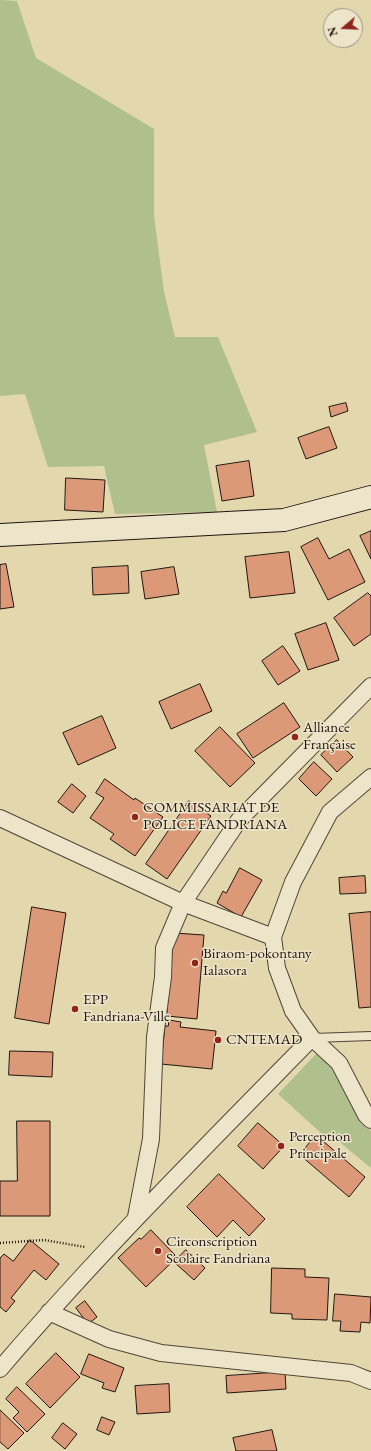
<!DOCTYPE html>
<meta charset="utf-8">
<style>
body{margin:0}
#map{position:relative;width:371px;height:1451px;overflow:hidden;background:#e3d7ad;font-family:"EB Garamond",serif}
canvas{display:block}
.north{position:absolute;left:323px;top:8px;width:40px;height:40px;box-sizing:border-box;background:#ede5ca;border:1px solid #9b9280;border-radius:50%;rotate:251deg;font-size:11px;font-weight:700;line-height:16px;text-align:center;color:#211511}
.north::after{content:'';display:block;margin:auto;width:14px;height:18px;background:#8f2418;clip-path:polygon(50% 0,100% 100%,50% 72%,0 100%)}
</style>
<div id="map">
<canvas width="371" height="1451"></canvas>
<div class="north">N</div>
</div>
<script>
const ctx = document.querySelector('canvas').getContext('2d');
ctx.lineJoin = 'round';
function paint(path, color) {
  ctx.fillStyle = color;
  ctx.fill(path, 'evenodd');
}
function stroke(path, color, width, dash) {
  ctx.strokeStyle = color;
  ctx.lineWidth = width;
  ctx.lineCap = dash ? 'butt' : 'round';
  ctx.setLineDash(dash || []);
  ctx.stroke(path);
}
function write(font, color, halo, rows, align = 'center') {
  ctx.font = font + ' "EB Garamond",serif';
  ctx.lineWidth = 3;
  ctx.setLineDash([]);
  ctx.textBaseline = 'middle';
  ctx.strokeStyle = halo;
  ctx.fillStyle = color;
  for (const [text, x, y, turn = 0] of rows) {
    ctx.save();
    ctx.translate(x, y);
    ctx.rotate((+turn || 0) * Math.PI / 180);
    ctx.textAlign = isNaN(turn) ? turn : align;
    if (halo) ctx.strokeText(text, 0, 0);
    ctx.fillText(text, 0, 0);
    ctx.restore();
  }
}
const green = new Path2D(`
 M0,0L17,1L36,58L154,129V216L164,292L175,337H218L257,432L204,445L217,512L115,514L104,466L48,467L25,394L0,396Z
 M316,1054L328,1063L371,1132V1168L336,1139L332,1143L278,1094Z`);
const building = new Path2D(`
 M346,403L348,411L331,417L329,407Z
 M329,427L337,448L306,459L298,438Z
 M249,461L254,496L222,501L216,466Z
 M66,478L105,480L103,512L65,510Z
 M371,531V559L360,536Z
 M318,538L329,559L349,549L365,582L328,600L301,547Z
 M289,552L295,593L250,598L245,557Z
 M6,564L14,607L0,609V565Z
 M128,566L129,593L93,595L92,568Z
 M174,567L179,594L145,599L141,572Z
 M368,593L371,596V634L354,646L334,618Z
 M326,623L339,660L308,670L295,634Z
 M283,646L300,671L278,685L262,661Z
 M200,684L212,711L171,729L159,702Z
 M284,703L300,727L253,758L237,734Z
 M102,716L116,748L78,765L63,733Z
 M220,727L255,763L230,787L195,751Z
 M337,740L353,757L337,772L321,755Z
 M314,762L332,779L316,796L299,779Z
 M105,779L134,800L135,798L163,817L135,856L110,839L114,834L90,818L104,798L96,793Z
 M72,784L86,796L73,813L58,802Z
 M189,801L211,816L167,879L146,864Z
 M240,868L262,880L241,917L217,903L223,891L226,893Z
 M365,876L366,893L340,894L339,878Z
 M32,907L66,913L49,1024L15,1018Z
 M371,912V1007L359,1008L349,914Z
 M174,933L204,935L197,1019L167,1016Z
 M169,1020L181,1022L180,1027L216,1031L212,1069L161,1064L165,1026H168Z
 M10,1051L53,1052L52,1077L9,1075Z
 M17,1121H50V1216H0V1181H17Z
 M258,1123L284,1146L263,1169L238,1146Z
 M316,1135L365,1177L349,1197L300,1155Z
 M219,1174L265,1219L249,1236L233,1220L217,1237L187,1207Z
 M151,1230L175,1255L168,1262L170,1264L146,1287L118,1258L139,1238L141,1239Z
 M30,1240L59,1264L46,1280L34,1270L11,1298L15,1301L6,1312L0,1307V1258L4,1254L13,1261Z
 M186,1250L205,1268L194,1280L174,1262Z
 M272,1268L305,1269V1277L329,1278L327,1320L292,1319V1314L271,1313Z
 M335,1294L371,1297L370,1323L361,1322L360,1332L340,1331L341,1321H333Z
 M85,1301L97,1317L88,1324L76,1308Z
 M56,1353L80,1377L50,1408L26,1384Z
 M89,1354L124,1368L115,1392L102,1388L104,1383L81,1374Z
 M285,1372L286,1389L227,1393L226,1376Z
 M169,1384L170,1412L137,1414L135,1386Z
 M17,1387L45,1414L27,1432L13,1418L19,1412L6,1399Z
 M0,1410L24,1433L8,1449L0,1442Z
 M102,1417L115,1422L109,1435L97,1430Z
 M63,1423L77,1434L65,1449L52,1438Z
 M272,1430L277,1451H236L233,1438Z`);
const path = new Path2D(`
 M0,1243L44,1240L85,1247`);
const service = new Path2D(`
 M313,1038L371,1036`);
const minor = new Path2D(`
 M371,777L330,812L293,882L273,937L277,968L293,1011L312,1038L339,1063L366,1115L371,1120
 M0,818L183,903L273,937
 M136,1217L151,1139L155,1037L163,977L164,948L183,903L239,820L371,686
 M49,1312L109,1339L161,1353L351,1373L371,1381
 M0,1369C99,1253 206,1146 312,1038`);
const secondary = new Path2D(`
 M0,535L284,520L371,497`);
const markers = [
 [295,737,4,"#8f2418"],
 [135,817,4,"#8f2418"],
 [195,963,4,"#8f2418"],
 [75,1009,4,"#8f2418"],
 [218,1040,4,"#8f2418"],
 [281,1146,4,"#8f2418"],
 [158,1251,4,"#8f2418"]
];
const poiNames = [
 ["Alliance",303,728],
 ["Française",303,745],
 ["COMMISSARIAT DE",143,808],
 ["POLICE FANDRIANA",143,825],
 ["Biraom-pokontany",203,954],
 ["Ialasora",203,971],
 ["EPP",83,1000],
 ["Fandriana-Ville",83,1017],
 ["CNTEMAD",226,1040],
 ["Perception",289,1137],
 ["Principale",289,1154],
 ["Circonscription",166,1242],
 ["Scolaire Fandriana",166,1259]
];
paint(green, '#afbf8d');
paint(building, '#dc9978');
stroke(building, '#211511', 1);
stroke(service, '#524638', 10);
stroke(minor, '#524638', 18);
stroke(secondary, '#211511', 24);
stroke(path, '#211511', 2.5, [1, 2]);
stroke(service, '#ede5ca', 8);
stroke(minor, '#ede5ca', 16);
stroke(secondary, '#ede5ca', 22);
for (const [x, y, r, color] of markers) {
  const dot = new Path2D();
  dot.arc(x, y, r, 0, 2 * Math.PI);
  ctx.fillStyle = color;
  ctx.fill(dot);
  stroke(dot, '#ede5ca', 1.5);
}
write('15px', '#211511', '#ede5ca', poiNames, 'left');
</script>
